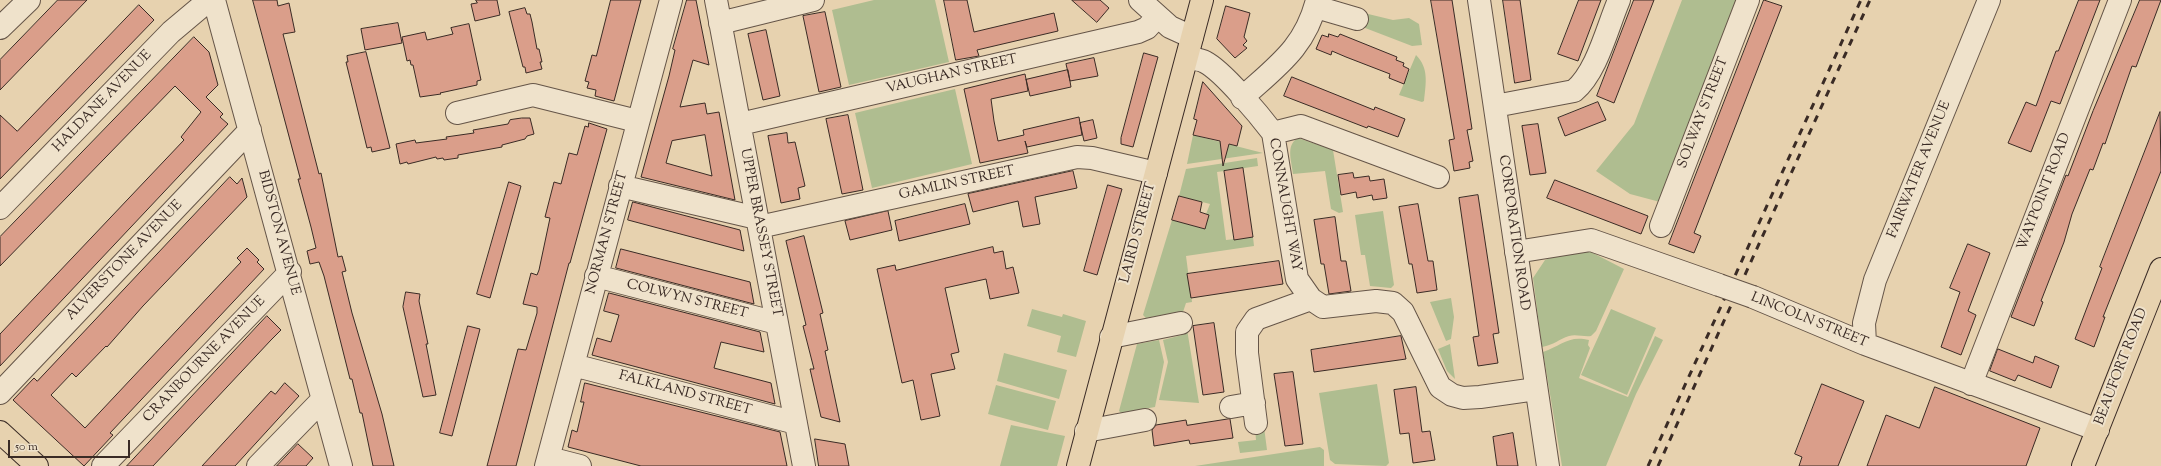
<!DOCTYPE html>
<style>
body{margin:0}
#map{position:relative;width:2161px;height:466px;overflow:hidden;background:#e7d2af;font-family:"Sorts Mill Goudy",serif}
canvas{display:block}
.scale{position:absolute;left:8px;top:440px;width:122px;height:18px;box-sizing:border-box;border:2px solid #3a2b25;border-top:0;padding-left:5px;font-size:12px;line-height:14px;white-space:nowrap;color:#3a2b25;-webkit-text-stroke:3px #efe2cb;paint-order:stroke}
</style>
<div id="map">
<canvas width="2161" height="466"></canvas>
<div class="scale">50 m</div>
</div>
<script>
const ctx = document.querySelector('canvas').getContext('2d');
ctx.lineJoin = 'round';
function paint(path, color) {
  ctx.fillStyle = color;
  ctx.fill(path, 'evenodd');
}
function stroke(path, color, width, dash) {
  ctx.strokeStyle = color;
  ctx.lineWidth = width;
  ctx.lineCap = dash ? 'butt' : 'round';
  ctx.setLineDash(dash || []);
  ctx.stroke(path);
}
function write(font, color, halo, rows, align = 'center') {
  ctx.font = font + ' "Sorts Mill Goudy",serif';
  ctx.lineWidth = 4;
  ctx.setLineDash([]);
  ctx.textBaseline = 'middle';
  ctx.strokeStyle = halo;
  ctx.fillStyle = color;
  for (const [text, x, y, turn = 0] of rows) {
    ctx.save();
    ctx.translate(x, y);
    ctx.rotate((+turn || 0) * Math.PI / 180);
    ctx.textAlign = isNaN(turn) ? turn : align;
    if (halo) ctx.strokeText(text, 0, 0);
    ctx.fillText(text, 0, 0);
    ctx.restore();
  }
}
const green = new Path2D(`
 M874,0H935L949,62L849,85L832,10Z
 M1682,0H1736L1660,202L1630,194L1596,171L1634,124Z
 M1364,13L1393,20L1409,18L1419,24L1422,45L1412,46L1360,26Z
 M1416,55C1429,68 1426,83 1424,101L1422,102L1399,95Z
 M955,89L972,164L872,188L855,113Z
 M1193,135L1263,153L1187,164Z
 M1298,138L1333,150L1343,212L1339,213L1331,209L1325,171L1293,174C1292,162 1285,145 1298,138Z
 M1257,158L1258,166L1217,172L1226,240L1253,237L1254,246L1186,256L1192,302L1186,303L1183,312L1146,318L1143,315L1172,220L1205,229L1209,215L1206,214L1210,204L1179,196L1186,169Z
 M1383,211L1394,285L1391,288L1370,286L1365,255H1361L1355,215Z
 M1589,251L1624,269L1596,331L1591,336C1584,337 1576,334 1569,336C1559,339 1554,345 1542,347L1533,278L1545,260L1564,253Z
 M1451,298L1454,317L1451,339L1446,341L1430,302Z
 M1032,309L1062,317L1063,314L1086,321L1076,357L1057,352L1061,336L1027,326Z
 M1611,309L1656,328L1627,395L1581,375Z
 M1186,323L1199,403L1159,400L1168,362L1163,340L1182,335Z
 M1655,336L1663,340L1636,394L1606,466H1562L1543,352C1561,346 1568,335 1589,340L1588,345L1590,348L1579,378L1628,397Z
 M1159,340L1164,362L1155,407L1121,413L1119,411L1137,344Z
 M1450,344L1455,379L1447,371L1438,349Z
 M1004,353L1067,370L1059,399L997,381Z
 M1377,384L1389,463L1386,466L1335,464L1330,460L1319,393Z
 M996,385L1056,401L1048,430L988,414Z
 M1011,425L1065,436L1057,466H1000Z
 M1264,427L1267,450L1240,453L1238,442L1256,440L1255,428Z
 M1320,447L1324,450V466H1195Z`);
const building = new Path2D(`
 M58,0H87L0,90V60Z
 M253,0H277L278,6L289,3L295,32L283,34L319,174L321,173L338,257L342,256L346,271L342,272L352,313L382,414L394,466H373L362,413H360L352,379H350L324,276L319,262L310,264L307,251L316,248L311,227L298,179H300Z
 M476,0H497L500,15L475,21L471,4L477,3Z
 M611,0H641L614,101L595,96L596,90L587,88L589,82L585,81L592,55L596,56Z
 M687,0H696L709,65L693,60L680,107L705,103L707,114L719,112L735,200L641,177L669,76L675,50L673,49ZM705,135L712,176L666,163L672,141Z
 M944,0H967L974,32L1054,13L1058,31L977,50L979,56L956,60Z
 M1072,0H1100L1109,8L1097,22Z
 M1431,0H1452L1472,129L1467,130L1473,161L1469,162L1470,168L1454,171L1449,140L1454,139Z
 M1503,0H1520L1531,80L1515,83Z
 M1579,0H1601L1578,61L1558,54Z
 M1634,0H1654L1614,103L1597,96Z
 M1764,0L1782,6L1694,233L1701,236L1694,253L1669,244Z
 M2079,0H2100L2060,104L2051,101L2031,152L2008,143L2026,102L2036,106L2056,51H2058Z
 M2140,0H2161L2136,67L2132,66L2105,144L2103,143L2093,170L2090,169L2072,214L2064,242L2041,301L2043,302L2034,326L2011,317L2066,175L2068,176L2093,111Z
 M139,5L154,20L0,179V115L17,131Z
 M1226,6L1250,13L1244,37L1247,41L1243,45L1247,48L1235,58L1217,39Z
 M525,8L527,14H530L532,22L537,49H539L542,62H540L542,69L526,73L525,67H523L509,12Z
 M825,12L841,87L819,92L803,16Z
 M398,23L402,43L365,50L361,29Z
 M469,24L481,80L477,81V85L440,93L441,94L420,97L413,65H411L410,60L407,61L402,37L425,32L427,40L453,34L451,28Z
 M766,30L780,96L763,100L748,34Z
 M1329,34L1338,37L1340,34L1397,57L1396,60L1404,63L1403,66L1409,69L1404,84L1389,78L1390,74L1346,57L1332,51L1331,55L1316,49L1322,35L1328,37Z
 M194,37L209,52L218,85L206,97L223,114L220,117L228,124L0,366V334L184,140L181,137L201,112L175,86L0,266V237Z
 M366,52L390,148L372,152L371,147L367,148L346,62H348L347,56Z
 M1144,53L1158,57L1133,147L1121,144V138Z
 M1094,58L1098,76L1070,81L1066,64Z
 M1068,70L1071,87L1030,96L1026,79L1028,91L991,99L994,121L998,141L1024,135L1023,130L1079,117L1082,135L1027,147L1025,141L1028,153L980,163L964,89L1025,74L1026,79Z
 M1292,77L1374,110L1375,107L1405,119L1398,137L1368,126L1367,128L1284,96Z
 M1203,82L1242,126L1237,146L1229,144L1223,166L1220,141L1193,135L1197,120L1194,119Z
 M1598,102L1606,120L1565,136L1558,118Z
 M2160,112L2161,171L2103,317H2105L2094,347L2075,339L2102,268L2100,267Z
 M848,115L863,190L842,194L826,119Z
 M522,118H530L534,134L527,136L525,139L502,145V147L458,155V158L444,160L443,158L437,159L436,157L408,164L407,162L400,164L396,144L415,140L416,143L447,139L446,137L474,133L473,130L508,124L510,120Z
 M1093,120L1097,138L1084,141L1080,123Z
 M589,123L607,129L570,263H569L516,466H487L518,349L526,350L537,313V307L523,304L531,273L537,275L539,270L550,218L545,217L554,182L561,184L569,153L577,155L585,126L588,127Z
 M1538,124L1546,173L1530,175L1522,126Z
 M787,133L788,143L795,142L805,186L798,188L800,199L781,203L768,136Z
 M1243,168L1253,237L1234,240L1224,171Z
 M1073,171L1077,188L1035,197L1040,224L1023,227L1018,201L973,212L968,194Z
 M1353,173L1354,178L1369,176L1370,181L1384,179L1387,198L1373,200L1372,195L1357,198L1356,192L1341,195L1338,175Z
 M230,177L237,184L242,178L247,197L143,306L107,347L106,346L76,377L72,373L51,395L85,428L241,262L237,258L247,248L259,260L257,262L264,269L110,433L113,435L84,466L13,400L34,378L37,381Z
 M1555,180L1648,216L1641,234L1547,198Z
 M509,182L521,186L490,298L477,294Z
 M1108,185L1122,189L1097,275L1084,271Z
 M1478,195L1499,333L1493,334L1498,363L1478,366L1473,337L1479,336L1459,198Z
 M1179,196L1202,202L1200,212L1209,215L1205,229L1172,220Z
 M633,202L740,230L744,251L628,220Z
 M965,204L970,224L899,241L895,221Z
 M1418,204L1428,261H1433L1437,290L1417,293L1412,264H1409L1399,207Z
 M888,211L892,230L850,240L845,221Z
 M1335,217L1341,261H1346L1351,291L1329,294L1324,264H1321L1314,220Z
 M804,236L823,313L820,314L828,350L825,351L840,422L821,417L810,369H814L803,326L806,325L786,241Z
 M1968,244L1990,253L1968,311L1976,315L1961,355L1941,347L1960,292L1950,288Z
 M993,247L994,253L1003,251L1006,269L1013,267L1019,293L990,299L986,279L945,288L959,352L951,354L955,369L931,374L940,416L921,420L913,380L902,383L877,269L895,265L896,270Z
 M621,249L750,282L754,304L616,268Z
 M1279,261L1283,284L1191,298L1187,274Z
 M406,292L420,294L419,301L428,344H426L436,395L423,397L403,307Z
 M609,293L760,332L764,352L721,342L714,368L771,383L775,404L592,355L597,338L611,342L619,315L604,311Z
 M267,316L281,330L271,340L153,466H127Z
 M1214,323L1224,392L1203,395L1193,326Z
 M468,326L480,329L452,436L440,433Z
 M1401,336L1406,359L1314,372L1311,350Z
 M1998,349L2033,363L2035,356L2059,366L2051,388L2018,375L2015,381L1990,371Z
 M1293,372L1303,444L1285,446L1274,374Z
 M285,383L299,396L235,466H202L271,391L275,394Z
 M585,383L780,432L787,466H641L568,447L572,430L577,432L584,402H581Z
 M1822,384L1864,401L1838,466H1799L1802,457L1795,454Z
 M1416,387L1422,432L1430,431L1435,460L1413,463L1409,433L1400,434L1394,390Z
 M1935,387L2040,428L2026,466H1867L1886,415L1919,428Z
 M1230,419L1233,438L1190,444L1189,440L1154,446L1152,430L1156,425L1186,420L1187,425Z
 M1513,433L1518,466H1497L1493,437Z
 M815,439L845,444L849,466H819Z
 M298,444L313,458L306,466H277Z`);
const minor = new Path2D(`
 M214,0L341,466
 M716,0L804,466
 M1140,0L1170,27L1192,37
 M1479,0L1548,466
 M1316,7L1357,19
 M720,23L813,0
 M0,28L29,0
 M1187,58C1192,59 1200,59 1205,62C1223,71 1260,116 1273,133L1297,279L1311,299L1323,307L1376,301L1393,303L1403,312L1440,387L1452,395L1463,398L1480,397L1536,389
 M1242,98C1277,66 1305,48 1317,0
 M1495,106L1574,91C1597,72 1607,28 1619,0
 M457,113L533,95L637,121
 M740,124L1138,32L1147,28L1158,16
 M1273,133L1301,126L1438,177
 M620,186L757,218
 M0,208L171,32L209,0
 M1661,226L1748,0
 M759,227L1077,157L1092,158L1156,173
 M1516,252L1591,240L1719,285
 M596,276L777,323
 M1753,297L1865,344L2098,430
 M1111,337L1181,323
 M1865,344L1864,323L1875,280L1989,0
 M573,365L796,423
 M1971,384L2120,0
 M0,393L250,130
 M1231,407L1254,403
 M1256,423L1247,353V332L1256,319L1311,299
 M1086,431L1145,420
 M549,458L580,466
 M103,466L290,272
 M258,466L322,400
 M546,466L671,0`);
const major = new Path2D(`
 M0,432L37,466
 M1078,466L1202,0
 M2083,466L2161,269`);
const rail = new Path2D(`
 M1648,466L1861,0
 M1658,466L1870,0`);
const minorBridge = new Path2D(`
 M1719,285L1753,297`);
const streetNames = [
 ["VAUGHAN STREET",952,75,-13],
 ["HALDANE AVENUE",103,102,-46],
 ["SOLWAY STREET",1704,113,-69],
 ["FAIRWATER AVENUE",1920,170,-68],
 ["GAMLIN STREET",957,184,-12],
 ["WAYPOINT ROAD",2045,192,-69],
 ["CONNAUGHT WAY",1284,205,80],
 ["BIDSTON AVENUE",278,233,75],
 ["NORMAN STREET",608,233,-75],
 ["UPPER BRASSEY STREET",760,233,79],
 ["LAIRD STREET",1139,233,-75],
 ["CORPORATION ROAD",1513,233,82],
 ["ALVERSTONE AVENUE",125,261,-46],
 ["COLWYN STREET",687,300,14],
 ["LINCOLN STREET",1809,321,22],
 ["CRANBOURNE AVENUE",205,360,-46],
 ["BEAUFORT ROAD",2122,367,-69],
 ["FALKLAND STREET",685,394,15]
];
paint(green, '#afbd90');
paint(building, '#da9e8a');
stroke(building, '#3a2b25', 1);
stroke(minor, '#655548', 24);
stroke(major, '#3a2b25', 24);
stroke(minor, '#efe2cb', 22);
stroke(major, '#e7d2af', 22);
stroke(rail, '#3a2b25', 3, [7, 7]);
stroke(minorBridge, '#655548', 24, []);
stroke(minorBridge, '#efe2cb', 22);
write('14px', '#3a2b25', '#efe2cb', streetNames);
</script>
